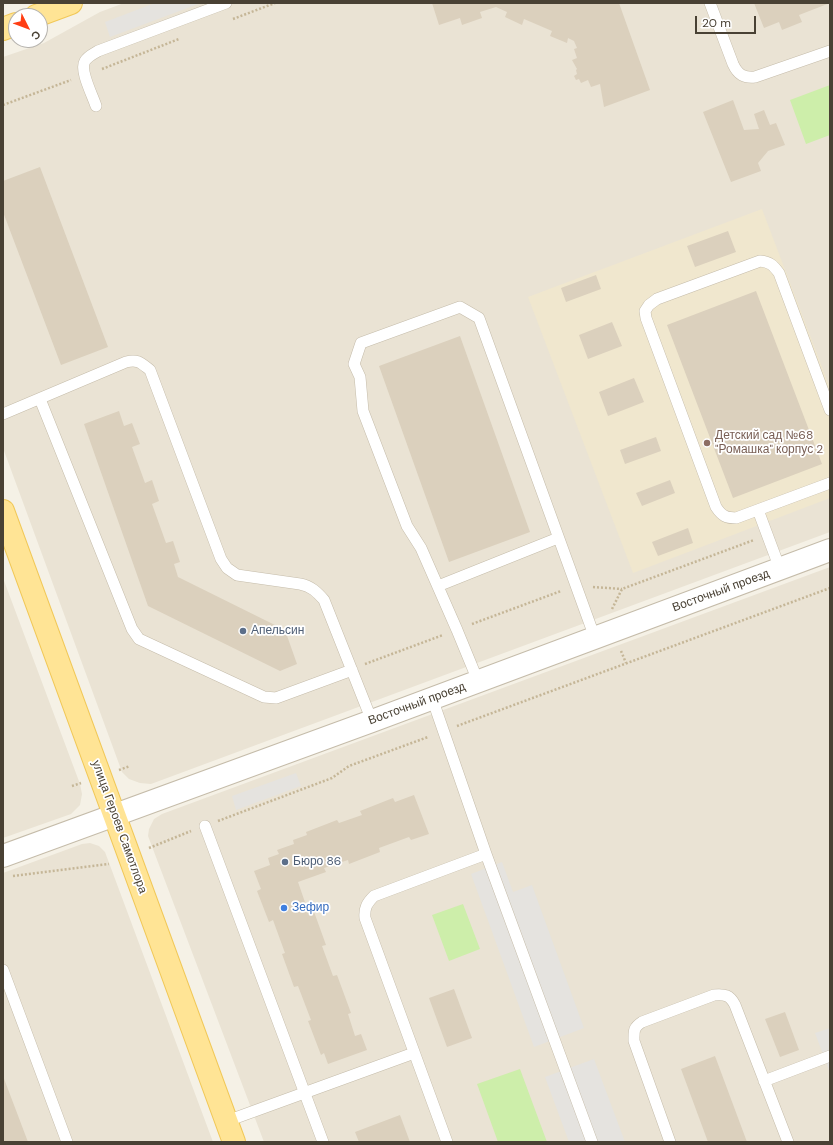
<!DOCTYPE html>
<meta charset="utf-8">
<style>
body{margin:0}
#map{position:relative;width:833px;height:1145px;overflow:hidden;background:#f5f1e6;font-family:"DM Sans",sans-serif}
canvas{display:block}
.frame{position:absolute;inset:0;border:4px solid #494134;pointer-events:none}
.north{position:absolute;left:8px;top:8px;width:40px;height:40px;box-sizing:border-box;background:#fff;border:1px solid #b6b3ae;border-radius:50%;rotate:132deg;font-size:11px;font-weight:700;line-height:16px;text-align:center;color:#494134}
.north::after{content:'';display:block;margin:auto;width:14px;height:18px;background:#ff3e13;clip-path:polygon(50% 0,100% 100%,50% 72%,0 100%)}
.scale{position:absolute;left:695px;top:16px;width:61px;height:18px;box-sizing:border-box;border:2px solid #494134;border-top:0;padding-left:5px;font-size:12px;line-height:14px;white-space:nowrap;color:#494134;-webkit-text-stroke:3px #fff;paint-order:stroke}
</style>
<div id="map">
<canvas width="833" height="1145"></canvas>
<div class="frame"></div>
<div class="north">С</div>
<div class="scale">20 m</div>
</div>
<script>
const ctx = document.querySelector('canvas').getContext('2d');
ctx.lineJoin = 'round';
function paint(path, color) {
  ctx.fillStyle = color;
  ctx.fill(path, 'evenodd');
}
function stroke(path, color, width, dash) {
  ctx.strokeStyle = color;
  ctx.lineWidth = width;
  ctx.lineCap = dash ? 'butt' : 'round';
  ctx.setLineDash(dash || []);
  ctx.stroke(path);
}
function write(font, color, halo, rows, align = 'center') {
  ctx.font = font + ' "DM Sans",sans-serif';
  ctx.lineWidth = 3.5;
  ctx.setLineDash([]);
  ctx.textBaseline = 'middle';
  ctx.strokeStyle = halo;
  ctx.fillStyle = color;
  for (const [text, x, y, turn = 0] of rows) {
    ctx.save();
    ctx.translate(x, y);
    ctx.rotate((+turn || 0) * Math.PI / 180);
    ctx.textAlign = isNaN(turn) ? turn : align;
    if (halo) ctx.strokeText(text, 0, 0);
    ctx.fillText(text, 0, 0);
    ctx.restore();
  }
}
const residential = new Path2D(`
 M124,3H830V532L151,784L140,783L129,779L122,772L3,448V57L44,43L100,12Z
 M830,567V1142H264L148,836L149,829L154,819L162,814Z
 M3,578L80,784L82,794L80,805L71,814L3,838Z
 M90,843L99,846L105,852L213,1142H3V873L82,844Z`);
const education = new Path2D(`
 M762,209L830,388V498L633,573L528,297Z`);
const green = new Path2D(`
 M830,85V135L806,144L790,100Z
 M463,904L480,949L449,961L432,915Z
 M520,1069L547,1142H498L477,1084Z`);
const parking = new Path2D(`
 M155,3H201L110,37L105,22Z
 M296,773L301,786L236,810L232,796Z
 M502,862L513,892L532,885L584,1028L534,1047L471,874Z
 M830,1028V1073L815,1033Z
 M594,1059L625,1142H569L545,1077Z`);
const building = new Path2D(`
 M432,3H619L650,90L604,107L600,84L591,87L588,80L581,83L579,79L576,80L574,76L577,74L576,70L577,69L572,60L577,58L574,49L577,48L574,41L568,38L567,43L550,36L552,31L524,19L522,25L505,17L507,12L496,7L480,12L482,18L462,25L460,18L439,25Z
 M754,3H830L799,15L802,22L782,30L779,22L764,28Z
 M733,100L744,130L759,129L754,114L764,110L770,125L776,123L785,145L768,151L758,163L761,171L731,182L703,112Z
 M40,167L108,347L61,365L3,212V181Z
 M728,231L736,252L695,267L687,246Z
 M596,275L601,289L566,302L561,288Z
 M756,291L822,464L733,498L667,325Z
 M612,322L622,346L588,359L579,335Z
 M460,336L530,532L449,562L379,366Z
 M634,378L644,402L608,416L599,392Z
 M119,411L124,426L132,423L140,444L132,447L145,483L152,480L159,501L152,504L166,543L173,541L180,562L174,564L178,577L285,630L297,664L280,671L148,606L84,424Z
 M656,437L661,451L625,464L620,450Z
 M670,480L675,493L642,506L636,493Z
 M688,528L693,543L658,556L652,542Z
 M414,795L429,834L411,840L409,837L379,848L380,852L349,864L348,860L324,868L326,872L298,882L308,911L313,909L326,945L322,946L333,976L337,975L351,1013L348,1014L355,1036L361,1034L367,1050L328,1064L324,1053L321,1055L308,1021L311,1020L298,986L294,987L282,954L285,953L273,920L269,922L257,891L261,889L254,871L270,865L268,858L279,854L277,850L294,844L293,840L307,835L306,832L337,820L339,823L362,815L360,811L393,798L395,802Z
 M454,989L472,1038L447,1047L429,998Z
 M785,1012L799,1050L780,1057L765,1019Z
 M715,1056L747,1142H708L681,1069Z
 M3,1076L28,1142H3Z
 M400,1115L410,1142H359L355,1132Z`);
const path = new Path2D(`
 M233,19L275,3
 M102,69L179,39
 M3,105L71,80
 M593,587L622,589
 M612,609L622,589L754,540
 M472,624L561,591
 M621,651L626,663
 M365,664L443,635
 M457,726L830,588
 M119,770L130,766
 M72,786L81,783
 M218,821L332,778L349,766L428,737
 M149,848L191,831
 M13,876L109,864`);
const lane = new Path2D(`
 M710,3L733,64C738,75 744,78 755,77L830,51
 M96,106C93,96 79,70 85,61C88,56 93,54 98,51L226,3
 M40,399L132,629L139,639L264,697L276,698L352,670
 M830,410L779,273C773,265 770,262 760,261L657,299L649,305L645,311L646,318L716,507C722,516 726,518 736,518L830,483
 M3,414L126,362C138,359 141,363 150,370L221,559L227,568L237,575L300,584C311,586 317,592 324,600L372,721
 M758,510L780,569
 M438,586L558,538
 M478,681L457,630L421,548L407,526L363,411L360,377L354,364L361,343L460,307L479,318L595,638
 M432,698L486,854L592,1142
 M205,826L323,1142
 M3,970L67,1142
 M764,1081L830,1056
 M227,1121L414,1053
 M447,1142L365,918C364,908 367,903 374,896L486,854
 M670,1142L634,1041C634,1031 633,1028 642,1022L714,995C725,994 730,995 735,1005L788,1142`);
const street = new Path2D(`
 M3,856L372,721L830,550`);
const primary = new Path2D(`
 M36,16L71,3
 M3,29L16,24
 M3,511L234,1142`);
const markers = [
 [707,443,4,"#8d6e63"],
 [243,631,4,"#5c6f8a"],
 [285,862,4,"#5c6f8a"],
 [284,908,4,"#3f7fe0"]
];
const educationNames = [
 ["Детский сад №68",715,436],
 ["\"Ромашка\" корпус 2",715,450]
];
const streetNames = [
 ["Восточный проезд",721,591,-20],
 ["Восточный проезд",417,704,-20],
 ["улица Героев Самотлора",119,827,70]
];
const serviceNames = [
 ["Апельсин",251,631],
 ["Бюро 86",293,862]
];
const shopNames = [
 ["Зефир",292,908]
];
paint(residential, '#eae3d4');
paint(education, '#f0e7ce');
paint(green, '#cdeeaa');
paint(parking, '#e5e3df');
paint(building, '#dbd0bd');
stroke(lane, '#c5bcaa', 12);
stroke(street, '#c5bcaa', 24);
stroke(primary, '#f1c858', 24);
stroke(path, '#c5b697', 2.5, [2, 2]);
stroke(lane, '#fff', 11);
stroke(street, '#fff', 22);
stroke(primary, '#ffe495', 22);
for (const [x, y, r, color] of markers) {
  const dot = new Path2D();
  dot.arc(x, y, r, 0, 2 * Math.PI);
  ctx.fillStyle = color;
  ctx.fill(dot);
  stroke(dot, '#fff', 1.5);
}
write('12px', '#785e54', '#fff', educationNames, 'left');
write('12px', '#494134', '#fff', streetNames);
write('12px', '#4e5e75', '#fff', serviceNames, 'left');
write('12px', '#366cbe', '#fff', shopNames, 'left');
</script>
